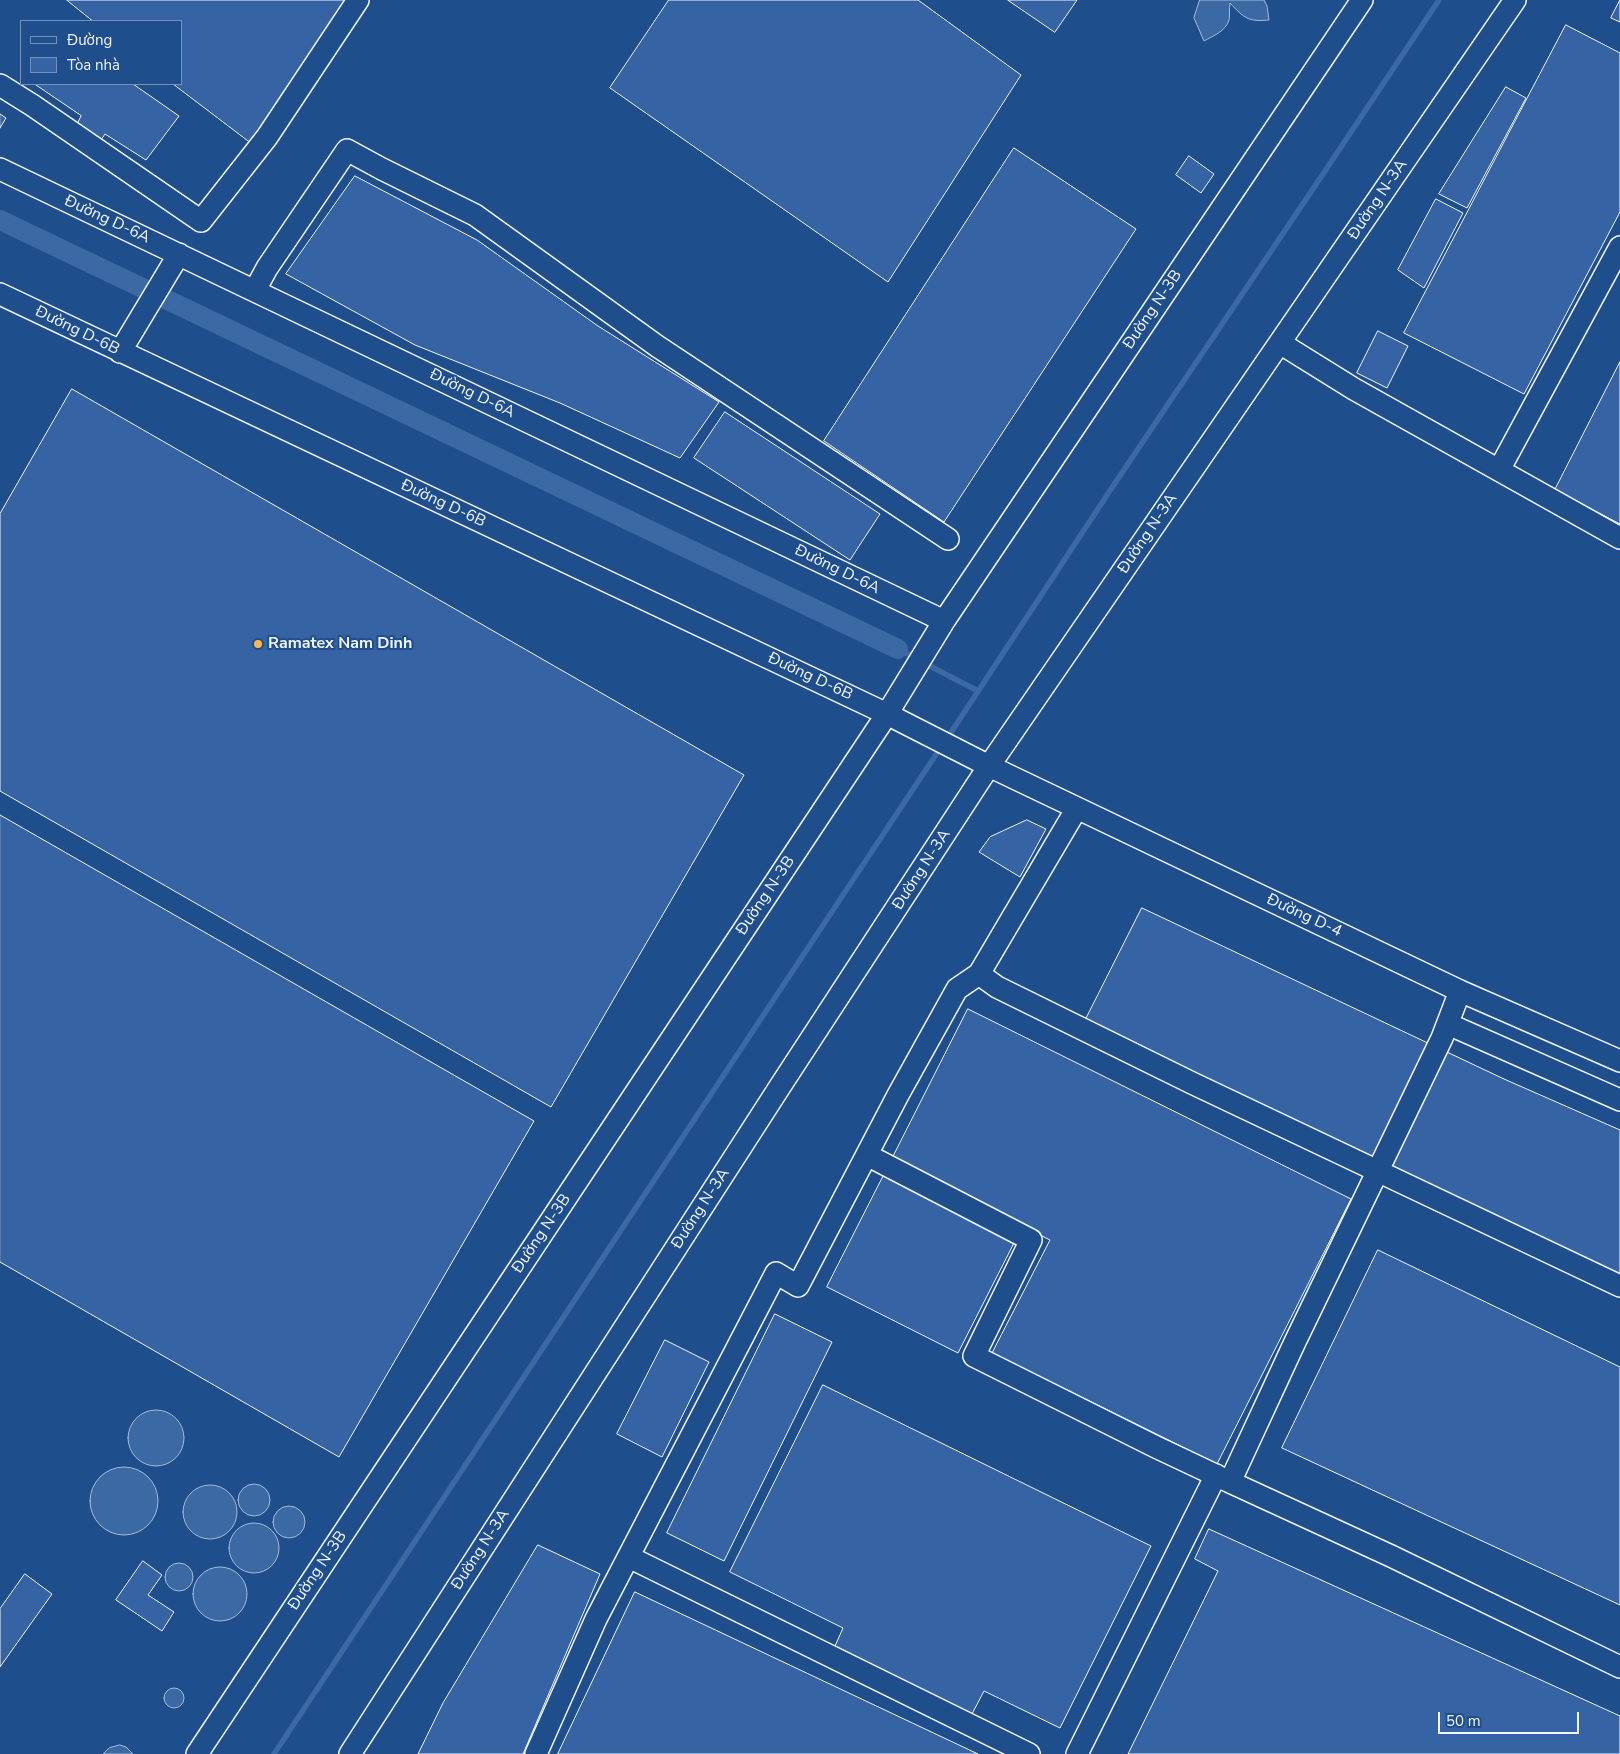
<!DOCTYPE html>
<meta charset="utf-8">
<style>
body{margin:0}
#map{position:relative;width:1620px;height:1754px;overflow:hidden;background:#1f4e8c;font-family:"Nunito Sans",sans-serif}
canvas{display:block}
.legend{position:absolute;left:20px;top:20px;width:162px;height:65px;box-sizing:border-box;background:#1f4e8c;border:1px solid #7391ba;margin:0;padding:6px 9px;list-style:none;font-size:15px;color:#f2f6ff}
.legend li{display:flex;align-items:center;gap:10px;height:25px}
.legend b{width:25px;border:1px solid #7391ba}
.scale{position:absolute;left:1438px;top:1712px;width:141px;height:22px;box-sizing:border-box;border:2px solid #f2f6ff;border-top:0;padding-left:6px;font-size:15px;line-height:18px;white-space:nowrap;color:#f2f6ff;-webkit-text-stroke:4px #1f4e8c;paint-order:stroke}
</style>
<div id="map">
<canvas width="1620" height="1754"></canvas>
<ul class="legend">
<li><b style="height:6px;background:#1f4e8c"></b>Đường</li>
<li><b style="height:14px;background:#3563a3"></b>Tòa nhà</li>
</ul>
<div class="scale">50 m</div>
</div>
<script>
const ctx = document.querySelector('canvas').getContext('2d');
ctx.lineJoin = 'round';
function paint(path, color) {
  ctx.fillStyle = color;
  ctx.fill(path, 'evenodd');
}
function stroke(path, color, width, dash) {
  ctx.strokeStyle = color;
  ctx.lineWidth = width;
  ctx.lineCap = dash ? 'butt' : 'round';
  ctx.setLineDash(dash || []);
  ctx.stroke(path);
}
function write(font, color, halo, rows, align = 'center') {
  ctx.font = font + ' "Nunito Sans",sans-serif';
  ctx.lineWidth = 4;
  ctx.setLineDash([]);
  ctx.textBaseline = 'middle';
  ctx.strokeStyle = halo;
  ctx.fillStyle = color;
  for (const [text, x, y, turn = 0] of rows) {
    ctx.save();
    ctx.translate(x, y);
    ctx.rotate((+turn || 0) * Math.PI / 180);
    ctx.textAlign = isNaN(turn) ? turn : align;
    if (halo) ctx.strokeText(text, 0, 0);
    ctx.fillText(text, 0, 0);
    ctx.restore();
  }
}
const water = new Path2D(`
 M1200,0H1264L1267,6L1269,20C1248,22 1244,18 1230,3C1229,9 1230,15 1229,20C1226,31 1213,36 1204,41L1194,18Z
 M128 1438a28 28 0 1 1 56 0a28 28 0 1 1-56 0Z
 M90 1501a34 34 0 1 1 68 0a34 34 0 1 1-68 0Z
 M238 1500a16 16 0 1 1 32 0a16 16 0 1 1-32 0Z
 M183 1512a27 27 0 1 1 54 0a27 27 0 1 1-54 0Z
 M273 1522a16 16 0 1 1 32 0a16 16 0 1 1-32 0Z
 M229 1548a25 25 0 1 1 50 0a25 25 0 1 1-50 0Z
 M165 1577a14 14 0 1 1 28 0a14 14 0 1 1-28 0Z
 M193 1594a27 27 0 1 1 54 0a27 27 0 1 1-54 0Z
 M164 1698a10 10 0 1 1 20 0a10 10 0 1 1-20 0Z
 M120,1745L126,1747L133,1754H103L109,1748Z`);
const stream = new Path2D(`
 M898,649L916,658
 M924,663L978,691
 M946,740L1111,489L1325,171L1439,0
 M274,1754L941,747`);
const canal = new Path2D(`
 M0,220L898,649`);
const building = new Path2D(`
 M67,0H346L252,144L173,84H181V21H93Z
 M669,0H918L1021,75L888,282L610,88Z
 M1008,0H1077L1055,32Z
 M1620,0V22L1611,18Z
 M1566,25L1620,53V212L1524,394L1404,333Z
 M35,84H133L179,116L146,160L105,134L101,140L77,124L81,116Z
 M1506,87L1526,98L1467,208L1439,194Z
 M0,114L6,118L0,128Z
 M1014,148L1136,229L944,522L824,441Z
 M1189,156L1214,174L1201,193L1176,175Z
 M355,176L477,240L598,326L719,402L680,458L560,403L415,345L286,274Z
 M1436,199L1463,213L1424,288L1398,270Z
 M1378,331L1408,346L1387,388L1357,373Z
 M1620,362V524L1555,490Z
 M72,389L744,775L551,1107L0,791V514Z
 M725,412L880,514L850,560L694,458Z
 M0,815L534,1121L339,1457L0,1262Z
 M1027,820L1046,829L1020,877L979,852L990,837Z
 M1142,908L1504,1079L1620,1130V1275L1085,1021Z
 M968,1009L1351,1199L1217,1464L992,1353L1050,1240L891,1161Z
 M885,1173L1016,1239L958,1353L827,1287Z
 M1378,1250L1620,1367V1605L1282,1448Z
 M775,1314L832,1342L724,1561L667,1533Z
 M665,1340L709,1362L662,1457L617,1434Z
 M823,1385L1151,1546L1060,1728L984,1691L972,1714L835,1646L843,1628L730,1572Z
 M1209,1529L1620,1716V1754H1128L1218,1571L1195,1559Z
 M538,1545L600,1574L523,1754H418L443,1703Z
 M143,1561L162,1575L148,1595L174,1612L162,1631L116,1600Z
 M25,1574L52,1594L0,1667V1609Z
 M635,1592L978,1754H558Z`);
const minor = new Path2D(`
 M0,85L32,105L201,221L267,137L358,0
 M0,169L944,621
 M255,290L267,268L347,150L382,169L475,215L657,346L948,539
 M0,294L887,714L989,766L1460,991L1620,1061
 M1280,343L1354,389L1620,538
 M120,352L179,254
 M1499,470L1620,247
 M979,974L997,987L1192,1083L1620,1286
 M1460,991L1442,1038L1294,1344L1230,1482L1391,1556L1620,1667
 M1448,1024L1620,1100
 M867,1155L1031,1240L974,1356L1156,1447L1230,1482
 M629,1557L1029,1754
 M197,1754L887,714L944,621L1362,0
 M350,1754L779,1088L989,766L1515,0
 M536,1754L596,1619L776,1273L798,1286L898,1095L957,989L979,974L1077,808
 M1077,1754L1216,1475`);
const markers = [
 [258,644,5,"#ffb74d"]
];
const streetNames = [
 ["Đường N-3A",1378,200,-56],
 ["Đường D-6A",107,220,25],
 ["Đường N-3B",1153,310,-56],
 ["Đường D-6B",77,331,26],
 ["Đường D-6A",472,394,26],
 ["Đường D-6B",443,504,25],
 ["Đường N-3A",1148,534,-56],
 ["Đường D-6A",837,570,26],
 ["Đường D-6B",810,677,25],
 ["Đường N-3A",922,870,-57],
 ["Đường N-3B",766,896,-56],
 ["Đường D-4",1304,916,25],
 ["Đường N-3A",701,1209,-57],
 ["Đường N-3B",542,1234,-56],
 ["Đường N-3A",481,1550,-57],
 ["Đường N-3B",318,1571,-56]
];
const poiNames = [
 ["Ramatex Nam Dinh",268,644]
];
paint(water, '#3b69a3');
stroke(water, '#a8bbd7', 1);
stroke(stream, '#3b69a3', 5.5);
stroke(canal, '#3b69a3', 20);
paint(building, '#3563a3');
stroke(building, '#f2f6ff', 1);
stroke(minor, '#f2f6ff', 24);
stroke(minor, '#1f4e8c', 21);
for (const [x, y, r, color] of markers) {
  const dot = new Path2D();
  dot.arc(x, y, r, 0, 2 * Math.PI);
  ctx.fillStyle = color;
  ctx.fill(dot);
  stroke(dot, '#1f4e8c', 2);
}
write('16px', '#f2f6ff', '#1f4e8c', streetNames);
write('bold 16px', '#f2f6ff', '#1f4e8c', poiNames, 'left');
</script>
